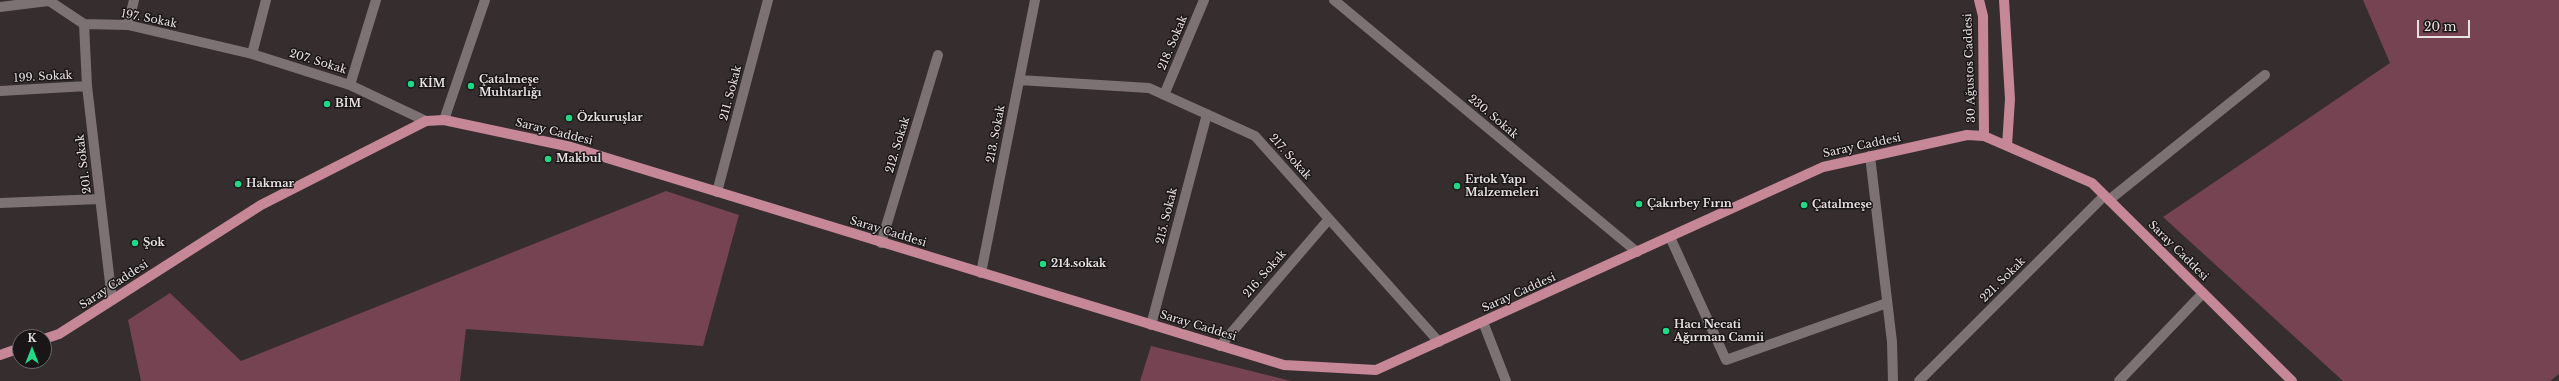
<!DOCTYPE html>
<meta charset="utf-8">
<style>
body{margin:0}
#map{position:relative;width:2559px;height:381px;overflow:hidden;background:#352d2e;font-family:"Libre Baskerville",serif}
canvas{display:block}
.north{position:absolute;left:12px;top:329px;width:40px;height:40px;box-sizing:border-box;background:#1a1617;border:1px solid #6c6768;border-radius:50%;rotate:0deg;font-size:11px;font-weight:700;line-height:16px;text-align:center;color:#e7e1e2}
.north::after{content:'';display:block;margin:auto;width:14px;height:18px;background:#21d887;clip-path:polygon(50% 0,100% 100%,50% 72%,0 100%)}
.scale{position:absolute;left:2417px;top:20px;width:53px;height:18px;box-sizing:border-box;border:2px solid #e7e1e2;border-top:0;padding-left:5px;font-size:12px;line-height:14px;white-space:nowrap;color:#e7e1e2;-webkit-text-stroke:3px #1a1617;paint-order:stroke}
</style>
<div id="map">
<canvas width="2559" height="381"></canvas>
<div class="north">K</div>
<div class="scale">20 m</div>
</div>
<script>
const ctx = document.querySelector('canvas').getContext('2d');
ctx.lineJoin = 'round';
function paint(path, color) {
  ctx.fillStyle = color;
  ctx.fill(path, 'evenodd');
}
function stroke(path, color, width, dash) {
  ctx.strokeStyle = color;
  ctx.lineWidth = width;
  ctx.lineCap = dash ? 'butt' : 'round';
  ctx.setLineDash(dash || []);
  ctx.stroke(path);
}
function write(font, color, halo, rows, align = 'center') {
  ctx.font = font + ' "Libre Baskerville",serif';
  ctx.lineWidth = 3;
  ctx.setLineDash([]);
  ctx.textBaseline = 'middle';
  ctx.strokeStyle = halo;
  ctx.fillStyle = color;
  for (const [text, x, y, turn = 0] of rows) {
    ctx.save();
    ctx.translate(x, y);
    ctx.rotate((+turn || 0) * Math.PI / 180);
    ctx.textAlign = isNaN(turn) ? turn : align;
    if (halo) ctx.strokeText(text, 0, 0);
    ctx.fillText(text, 0, 0);
    ctx.restore();
  }
}
const green = new Path2D(`
 M2363,0H2559V374L2550,381H2343L2163,217L2390,63Z
 M666,191L739,215L703,346L466,329L460,381H141L128,320L170,293L241,361Z
 M1151,346L1291,381H1140Z`);
const minor = new Path2D(`
 M48,0L84,24L128,25L252,54
 M266,0L252,54L350,85L426,121
 M1334,0L1637,252
 M0,7L48,1
 M84,24L87,86L112,300
 M128,25L134,0
 M1019,80L1149,88L1255,136L1439,342
 M350,85L376,0
 M0,91L87,86
 M1164,95L1204,0
 M444,120L485,0
 M1870,156L1892,342L1893,381
 M717,192L768,0
 M2109,200L2265,75
 M0,203L100,199
 M1670,237L1726,360L1887,303
 M881,243L938,55
 M981,273L1035,0
 M1483,322L1506,381
 M1151,325L1207,114
 M1220,346L1329,219
 M1919,381L2104,196
 M2119,381L2203,293`);
const major = new Path2D(`
 M1979,0L1983,16L1984,136
 M2004,0L2010,99L2007,146
 M44,339L59,334L261,205L426,121L444,120L571,147L1284,365L1376,370L1823,167L1967,135L1984,136L2092,183L2292,381
 M0,355L20,348`);
const markers = [
 [411,84,4,"#21d887"],
 [471,86,4,"#21d887"],
 [327,104,4,"#21d887"],
 [569,118,4,"#21d887"],
 [548,159,4,"#21d887"],
 [238,184,4,"#21d887"],
 [1457,186,4,"#21d887"],
 [1639,204,4,"#21d887"],
 [1804,205,4,"#21d887"],
 [135,243,4,"#21d887"],
 [1043,264,4,"#21d887"],
 [1666,331,4,"#21d887"]
];
const streetNames = [
 ["197. Sokak",149,19,11],
 ["218. Sokak",1173,43,-67],
 ["207. Sokak",318,62,17],
 ["30 Ağustos Caddesi",1970,68,-92],
 ["199. Sokak",43,77,-3],
 ["211. Sokak",731,93,-75],
 ["230. Sokak",1493,117,40],
 ["Saray Caddesi",554,132,14],
 ["213. Sokak",996,134,-79],
 ["212. Sokak",898,145,-73],
 ["Saray Caddesi",1862,146,-12],
 ["217. Sokak",1290,157,48],
 ["201. Sokak",84,164,-97],
 ["215. Sokak",1167,216,-76],
 ["Saray Caddesi",888,232,17],
 ["Saray Caddesi",2178,251,45],
 ["216. Sokak",1265,274,-49],
 ["221. Sokak",2003,280,-45],
 ["Saray Caddesi",114,285,-33],
 ["Saray Caddesi",1519,293,-24],
 ["Saray Caddesi",1198,326,17]
];
const poiNames = [
 ["Çatalmeşe",479,80],
 ["Muhtarlığı",479,93],
 ["KİM",419,84],
 ["BİM",335,104],
 ["Özkuruşlar",577,118],
 ["Makbul",556,159],
 ["Ertok Yapı",1465,180],
 ["Malzemeleri",1465,193],
 ["Hakmar",246,184],
 ["Çakırbey Fırın",1647,204],
 ["Çatalmeşe",1812,205],
 ["Şok",143,243],
 ["214.sokak",1051,264],
 ["Hacı Necati",1674,325],
 ["Ağırman Camii",1674,338]
];
paint(green, '#754351');
stroke(minor, '#7c7274', 10);
stroke(major, '#c68797', 10);
for (const [x, y, r, color] of markers) {
  const dot = new Path2D();
  dot.arc(x, y, r, 0, 2 * Math.PI);
  ctx.fillStyle = color;
  ctx.fill(dot);
  stroke(dot, '#1a1617', 1.5);
}
write('11px', '#e7e1e2', '#1a1617', streetNames);
write('bold 11px', '#e7e1e2', '#1a1617', poiNames, 'left');
</script>
